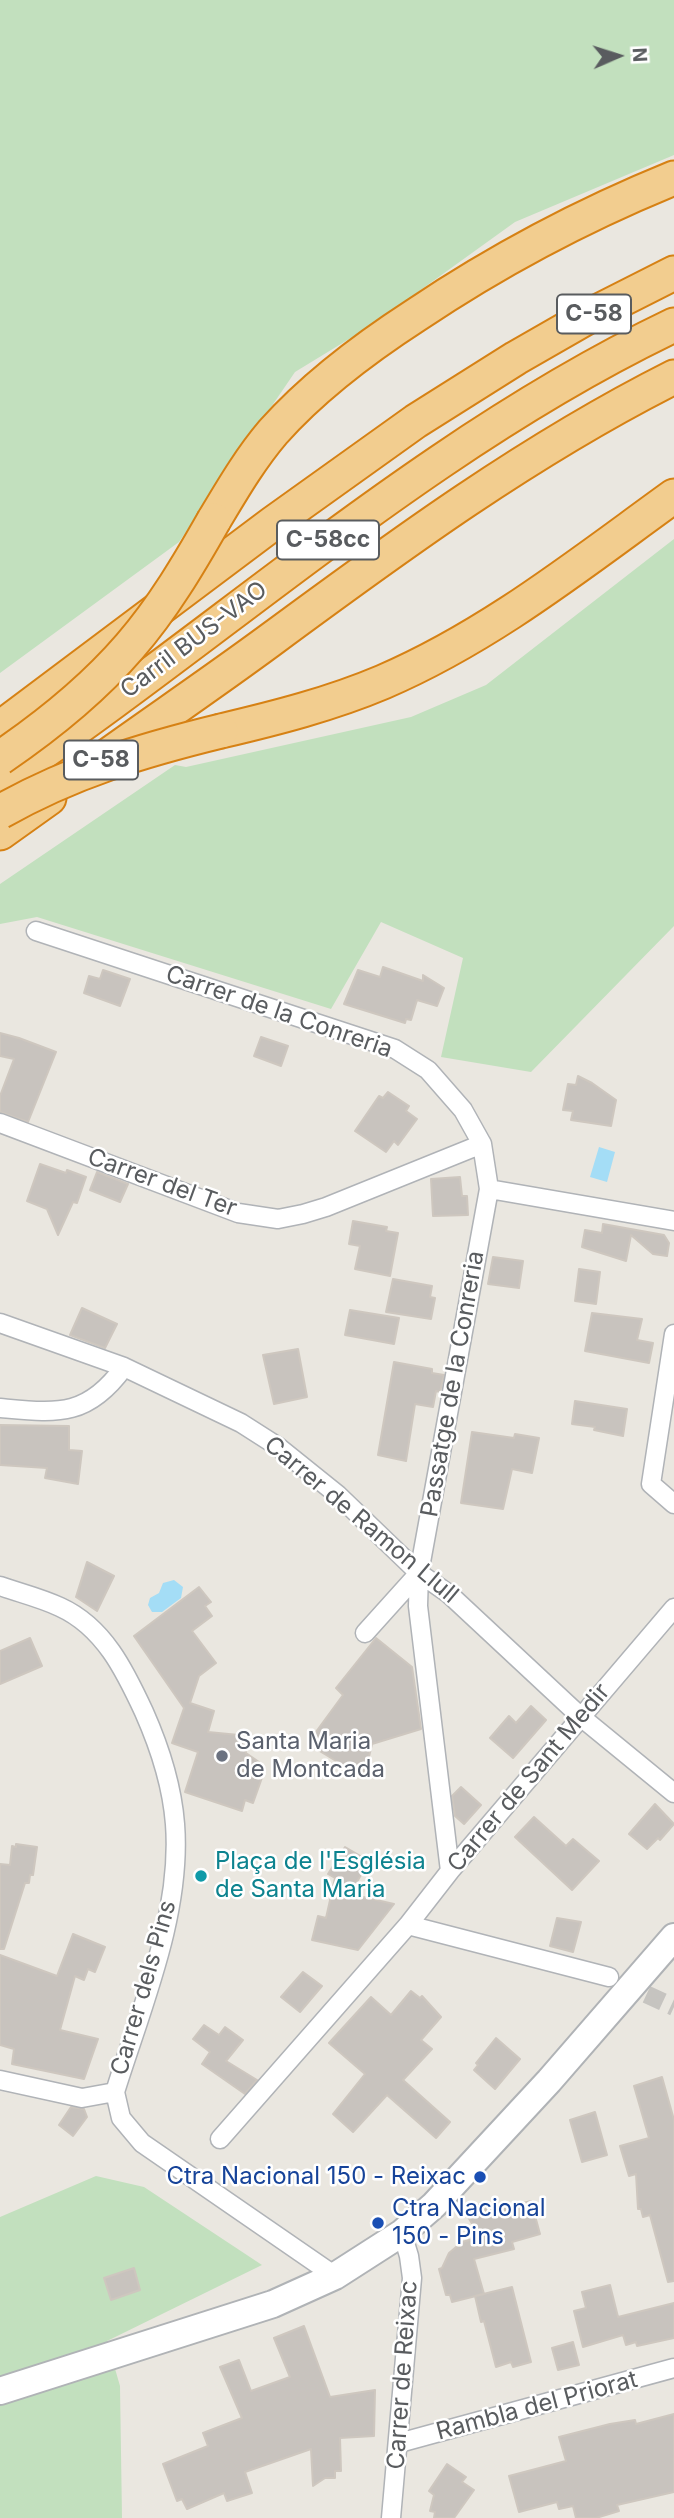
<!DOCTYPE html>
<meta charset="utf-8">
<style>
body{margin:0}
#map{position:relative;width:674px;height:2518px;overflow:hidden;background:#eae7e0;font-family:Inter,sans-serif}
canvas{display:block}
.north{position:absolute;left:583px;top:21px;width:70px;height:70px;-webkit-text-stroke:5px #fff;paint-order:stroke;rotate:87deg;font-size:19px;font-weight:700;line-height:28px;text-align:center;color:#595c5f}
.north::after{content:'';display:block;margin:auto;width:24px;height:32px;background:#595c5f;clip-path:polygon(50% 0,100% 100%,50% 72%,0 100%)}
</style>
<div id="map">
<canvas width="674" height="2518"></canvas>
<div class="north">N</div>
</div>
<script>
const ctx = document.querySelector('canvas').getContext('2d');
ctx.lineJoin = 'round';
function paint(path, color) {
  ctx.fillStyle = color;
  ctx.fill(path, 'evenodd');
}
function stroke(path, color, width, dash) {
  ctx.strokeStyle = color;
  ctx.lineWidth = width;
  ctx.lineCap = dash ? 'butt' : 'round';
  ctx.setLineDash(dash || []);
  ctx.stroke(path);
}
function write(font, color, halo, rows, align = 'center') {
  ctx.font = font + ' Inter,sans-serif';
  ctx.lineWidth = 5;
  ctx.setLineDash([]);
  ctx.textBaseline = 'middle';
  ctx.strokeStyle = halo;
  ctx.fillStyle = color;
  for (const [text, x, y, turn = 0] of rows) {
    ctx.save();
    ctx.translate(x, y);
    ctx.rotate((+turn || 0) * Math.PI / 180);
    ctx.textAlign = isNaN(turn) ? turn : align;
    if (halo) ctx.strokeText(text, 0, 0);
    ctx.fillText(text, 0, 0);
    ctx.restore();
  }
}
const green = new Path2D(`
 M0,0H674V155L515,222L372,325L295,372L179,542L0,673Z
 M674,539V926L531,1072L441,1057L463,958L381,922L331,1009L37,917L0,924V884L175,765L186,767L411,717L486,685Z
 M96,2176L144,2187L262,2265L107,2341L120,2386L122,2518H0V2217Z`);
const water = new Path2D(`
 M599,1147L615,1152L607,1182L590,1177Z
 M174,1580L183,1587L181,1598L162,1612H152L148,1605L150,1598L159,1593L163,1583Z`);
const building = new Path2D(`
 M383,967L423,981V975L444,988L437,1006L417,1000L411,1020L406,1019L405,1023L344,1004L358,970L380,977Z
 M103,970L130,979L120,1006L84,993L89,976L100,979Z
 M0,1033L19,1038L56,1052L28,1122L0,1112V1096L14,1059L0,1056Z
 M261,1037L288,1046L281,1066L254,1056Z
 M578,1076L592,1083L616,1100L611,1126L571,1120L573,1111L563,1110L568,1084L576,1085Z
 M388,1092L409,1106L406,1111L417,1119L398,1145L394,1141L386,1152L355,1131L379,1096L383,1098Z
 M40,1164L66,1173L67,1170L86,1177L77,1203L73,1202L58,1235L47,1209L27,1201Z
 M97,1172L128,1184L120,1202L90,1190Z
 M460,1177L462,1196H467L468,1215L433,1216L431,1179Z
 M353,1221L387,1227L386,1231L398,1233L390,1276L355,1269L360,1246L349,1244Z
 M603,1224L664,1235L669,1243L667,1256L653,1254L631,1235L626,1261L582,1247L585,1230L602,1233Z
 M493,1257L523,1261L519,1288L488,1284Z
 M579,1269L600,1272L596,1304L575,1301Z
 M393,1279L432,1286L430,1297L435,1298L431,1319L386,1312Z
 M82,1308L117,1324L105,1348L70,1335Z
 M350,1310L399,1318L394,1344L345,1335Z
 M592,1313L642,1319L637,1340L653,1343L649,1363L585,1351Z
 M298,1349L307,1397L274,1404L263,1355Z
 M394,1362L432,1369V1373L444,1375L440,1392L436,1391L433,1407L415,1404L406,1461L378,1455Z
 M575,1401L627,1409L623,1436L594,1430L595,1427L572,1424Z
 M0,1425L69,1426V1450L82,1451L78,1484L45,1478L47,1468L0,1465Z
 M472,1432L514,1438L515,1434L539,1438L532,1473L512,1469L503,1509L461,1503Z
 M87,1562L114,1576L97,1611L76,1597Z
 M199,1587L211,1602L205,1606L212,1616L192,1631L216,1663L199,1676L190,1703L214,1711L208,1732L239,1735L244,1741L246,1753L259,1762L264,1772L253,1803L245,1800L242,1811L185,1792L198,1752L172,1743L184,1708L134,1636Z
 M30,1638L42,1666L0,1684V1651Z
 M376,1638L412,1667L421,1729L372,1744L364,1778L313,1747L315,1743L310,1740L343,1695L336,1688Z
 M531,1706L546,1720L513,1758L490,1738L509,1716L516,1723Z
 M461,1787L481,1805L464,1824L455,1816L452,1796Z
 M655,1804L674,1824L660,1840L658,1838L647,1849L629,1834Z
 M534,1817L566,1846L573,1839L599,1861L572,1890L515,1837Z
 M16,1844L37,1847L33,1875H30L29,1883H25L4,1949H0V1864L10,1865L12,1846L16,1847Z
 M345,1847L369,1861L350,1894L394,1904L358,1950L312,1940L318,1916L326,1918L335,1878L328,1874Z
 M557,1918L581,1922L573,1952L550,1946Z
 M73,1934L105,1947L95,1972L88,1969L84,1980L75,1976L60,2030L98,2039L84,2079L12,2064L14,2049L0,2045V1955L57,1976Z
 M303,1972L322,1986L300,2012L281,1997Z
 M411,1991L420,1998L422,1996L441,2017L421,2040L432,2049L403,2080L450,2122L436,2138L387,2095L353,2132L333,2114L365,2074L329,2043L371,1997L391,2015Z
 M204,2025L219,2035L225,2027L243,2040L226,2061L257,2080L245,2094L202,2064L210,2052L193,2039Z
 M496,2038L520,2059L495,2089L474,2070L478,2065L476,2063Z
 M662,2077L674,2120V2281L668,2282L650,2215L643,2217L641,2209H638L636,2174L629,2176L620,2146L649,2138L634,2086Z
 M71,2107L84,2109L87,2117L73,2136L59,2125Z
 M595,2112L607,2155L582,2162L570,2120Z
 M531,2201L540,2234L512,2242L514,2249L474,2259L484,2294L452,2302L450,2295H446L439,2269L442,2268L449,2253L462,2242L480,2237L468,2217L474,2205H487L491,2211Z
 M134,2268L140,2290L111,2300L104,2278Z
 M610,2285L618,2317L674,2303V2338L637,2346L636,2342L626,2345L623,2335L583,2347L574,2311L586,2308L582,2292Z
 M512,2287L531,2362L513,2367L511,2362L496,2367L484,2321L481,2322L475,2296Z
 M304,2326L330,2397L375,2390L374,2436L340,2438L341,2471H335V2478H325L313,2486L311,2449L245,2472L252,2493L227,2501L224,2493L187,2509L182,2499L177,2501L163,2464L208,2446L203,2433L242,2418L220,2367L239,2360L251,2391L290,2377L274,2338Z
 M573,2342L579,2365L558,2370L552,2348Z
 M674,2414V2492L617,2505L619,2511L596,2518H576L573,2506L559,2509L557,2502L519,2512L509,2476L566,2461L559,2437L610,2424L635,2420L636,2424Z
 M447,2464L466,2477L462,2482L474,2490L454,2518H434L435,2512L430,2511L434,2495L429,2491Z`);
const streetTunnel = new Path2D(`
 M622,1983L674,2007`);
const street = new Path2D(`
 M36,931L395,1049L428,1070L463,1110L482,1144L489,1189L419,1573L418,1606L450,1871
 M0,1123L238,1213L278,1219L303,1214L326,1207L482,1144
 M489,1189L674,1221
 M0,1323L124,1367L241,1423L277,1446L338,1495L419,1573L449,1594L581,1717L674,1793
 M674,1334L651,1484L674,1504
 M0,1408C57,1413 87,1418 124,1367
 M0,1586C20,1593 41,1598 60,1607C104,1627 125,1671 144,1712C160,1748 172,1785 175,1824C182,1914 141,2008 115,2092L121,2118L142,2143L335,2276
 M365,1633L419,1573
 M408,1925L609,1977
 M0,2080L82,2098L115,2092
 M220,2139L408,1925L450,1871L674,1608
 M399,2443L674,2368
 M391,2518L412,2278L409,2256L402,2233`);
const secondary = new Path2D(`
 M0,2391L273,2304L335,2276L402,2233L434,2205L549,2081L674,1937`);
const highway = new Path2D(`
 M214,520C232,490 250,459 273,432C314,386 365,348 416,315C498,260 583,215 674,178
 M0,728L272,524L416,421L516,358L591,315L674,273
 M221,731C276,718 331,704 383,682C490,636 581,563 674,496
 M96,764C153,723 212,683 269,641C399,545 529,450 674,377
 M0,782C225,630 427,443 674,325
 M0,833L49,798`);
const highwayBridge = new Path2D(`
 M0,758C47,726 93,689 130,646C163,608 189,564 214,520
 M0,812C70,772 143,750 221,731`);
const markers = [
 [222,1756,7,"#6b7280"],
 [201,1876,7,"#0f9aa8"],
 [480,2177,7,"#1a4fb4"],
 [378,2223,7,"#1a4fb4"]
];
const shields = [
 [594,314,74],
 [328,540,102],
 [101,760,74]
];
const shieldNames = [
 ["C-58",594,314],
 ["C-58cc",328,540],
 ["C-58",101,760]
];
const streetNames = [
 ["Carril BUS-VAO",194,640,-37],
 ["Carrer de la Conreria",279,1012,19],
 ["Carrer del Ter",162,1183,20],
 ["Passatge de la Conreria",453,1384,-80],
 ["Carrer de Ramon Llull",361,1520,40],
 ["Carrer de Sant Medir",529,1778,-50],
 ["Carrer dels Pins",144,1988,-74],
 ["Carrer de Reixac",403,2375,-86],
 ["Rambla del Priorat",537,2406,-15]
];
const worshipNames = [
 ["Santa Maria",236,1742],
 ["de Montcada",236,1770]
];
const cultureNames = [
 ["Plaça de l'Església",215,1862],
 ["de Santa Maria",215,1890]
];
const transitNames = [
 ["Ctra Nacional 150 - Reixac",466,2177],
 ["Ctra Nacional",392,2209,"left"],
 ["150 - Pins",392,2237,"left"]
];
paint(green, '#c2e0be');
paint(water, '#a4ddf6');
paint(building, '#c8c3be');
stroke(building, '#cec7bf', 2);
stroke(streetTunnel, '#c6c4c0', 18, [18, 9]);
stroke(street, '#b0b3b7', 21);
stroke(secondary, '#b0b3b6', 30);
stroke(highway, '#d68114', 37);
stroke(street, '#fff', 18);
stroke(secondary, '#fff', 26);
stroke(highway, '#f2cd8f', 33);
stroke(highwayBridge, '#d68114', 37, []);
stroke(highwayBridge, '#f2cd8f', 33);
for (const [x, y, r, color] of markers) {
  const dot = new Path2D();
  dot.arc(x, y, r, 0, 2 * Math.PI);
  ctx.fillStyle = color;
  ctx.fill(dot);
  stroke(dot, '#fff', 2.5);
}
for (const [x, y, w] of shields) {
  const box = new Path2D();
  box.roundRect(x - w / 2, y - 19.5, w, 39, 5);
  ctx.fillStyle = '#fff';
  ctx.fill(box);
  stroke(box, '#595c5f', 2);
}
write('bold 23px', '#595c5f', null, shieldNames);
write('24px', '#595c5f', '#fff', streetNames);
write('24px', '#5b616d', '#fff', worshipNames, 'left');
write('24px', '#0d838f', '#fff', cultureNames, 'left');
write('24px', '#164399', '#fff', transitNames, 'right');
</script>
